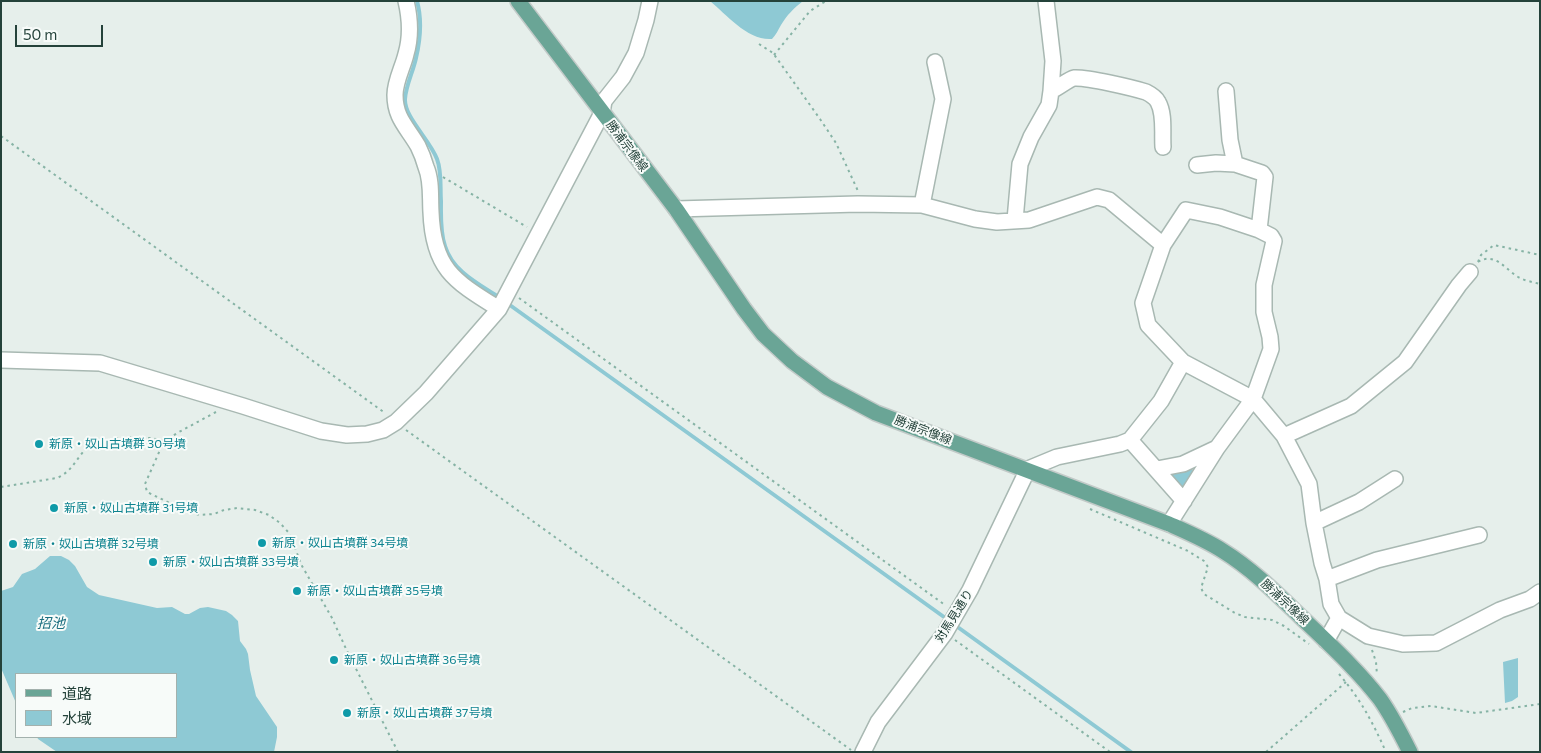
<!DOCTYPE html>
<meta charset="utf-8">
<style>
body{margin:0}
#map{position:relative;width:1541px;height:753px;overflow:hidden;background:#e6efeb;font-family:Commissioner,"Noto Sans JP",sans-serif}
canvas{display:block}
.frame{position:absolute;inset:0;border:2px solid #24423a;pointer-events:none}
.legend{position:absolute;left:15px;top:673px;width:162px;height:65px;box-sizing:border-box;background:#f7fbf9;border:1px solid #a3b1ad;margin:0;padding:6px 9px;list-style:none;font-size:15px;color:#24423a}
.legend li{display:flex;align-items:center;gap:10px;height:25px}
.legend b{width:25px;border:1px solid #a3b1ad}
.scale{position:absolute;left:15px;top:25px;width:88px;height:22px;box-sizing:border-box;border:2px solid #24423a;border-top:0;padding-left:6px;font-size:15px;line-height:18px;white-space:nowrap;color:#24423a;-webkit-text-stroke:4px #f7fbf9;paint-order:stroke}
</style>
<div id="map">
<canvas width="1541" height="753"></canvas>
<div class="frame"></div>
<ul class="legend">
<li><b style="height:6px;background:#6aa596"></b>道路</li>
<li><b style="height:14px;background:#8ec9d4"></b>水域</li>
</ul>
<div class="scale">50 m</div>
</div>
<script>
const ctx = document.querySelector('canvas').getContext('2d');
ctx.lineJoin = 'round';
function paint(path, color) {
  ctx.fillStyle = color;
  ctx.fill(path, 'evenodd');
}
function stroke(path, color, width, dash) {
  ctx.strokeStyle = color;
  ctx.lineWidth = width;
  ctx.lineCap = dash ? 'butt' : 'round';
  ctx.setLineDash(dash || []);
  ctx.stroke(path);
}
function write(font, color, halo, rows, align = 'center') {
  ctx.font = font + ' Commissioner,"Noto Sans JP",sans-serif';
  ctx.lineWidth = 4;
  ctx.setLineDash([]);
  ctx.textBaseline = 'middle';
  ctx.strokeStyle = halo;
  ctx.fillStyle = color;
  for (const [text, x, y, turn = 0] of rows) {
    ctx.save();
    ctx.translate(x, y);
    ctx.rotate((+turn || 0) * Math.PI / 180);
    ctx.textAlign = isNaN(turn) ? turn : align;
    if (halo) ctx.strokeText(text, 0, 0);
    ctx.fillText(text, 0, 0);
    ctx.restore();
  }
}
const water = new Path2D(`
 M710,1H803C794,8 787,15 781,25C778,30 776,35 772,39C748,41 727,15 710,1Z
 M1190,465L1193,471L1183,492L1168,476Z
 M50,556H61L69,560L75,566L87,587L99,595L157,608L172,607L185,614H189L200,608L208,607L226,611L232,615L238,621L240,641L246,649L248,654L250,670L256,696L277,727V737L274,752H57L38,739L37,737H176V674H16V703L1,668V591L13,587L22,574L35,569Z
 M1518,658V697L1512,701L1505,703L1503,662Z`);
const stream = new Path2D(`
 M417,1C422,19 420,41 416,58C413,72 406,85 405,99C404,117 430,140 437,159C442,172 440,187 441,201C441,215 440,232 445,246C453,272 479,284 500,298
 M507,303L944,617
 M959,628L1131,752`);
const path = new Path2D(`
 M759,44L773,53L820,119L836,143L858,191
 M774,55L810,11L826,1
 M1,136L385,413
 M443,177L527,227
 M1478,262C1496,251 1506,271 1520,278C1526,281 1533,282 1540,284
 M1478,262L1481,255L1494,245L1540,255
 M519,298L945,605
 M216,412L179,432L164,441L145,484L147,492L178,507L199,515L214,514L224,510L237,508L255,510L269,515L280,523L289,533L302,566L332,618L347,651L398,752
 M406,430L851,750
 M1,487L57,478C71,472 75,461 84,451C96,437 132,436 149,438C154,438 159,440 164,441
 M1090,509L1188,551L1204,561L1208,567L1201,588L1204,594L1235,613L1245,617L1272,620L1284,626L1309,644
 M955,640L1110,752
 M1372,650L1376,662L1377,675
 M1339,674C1361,700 1372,721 1386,752
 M1403,712L1412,708L1431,706L1476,713L1540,704
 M1266,752L1346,682`);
const minor = new Path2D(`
 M406,1C410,18 411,37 406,54C403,67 395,81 395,95C395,118 407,127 418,146C421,152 424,160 426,167C432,181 430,198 431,212C433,269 454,281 499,309
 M1051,91C1058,88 1069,79 1074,78C1087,77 1133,88 1146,92C1150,94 1156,98 1158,102C1165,114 1162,133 1163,147
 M1197,165L1216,163L1235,164
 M922,205L943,99L935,62
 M676,209L858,204L922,205L975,219L997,222L1029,220L1097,197L1109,200L1163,245L1143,303L1148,325L1183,362L1253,399L1284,436L1309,484L1314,523L1322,563L1327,579L1331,604L1339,618L1326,641
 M1015,220L1020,164L1031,137L1049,105L1051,91L1053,61L1046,1
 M1163,245L1186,210L1220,217L1259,230
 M1,360L100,363L243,406L321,431L347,435L367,434L383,430L396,422L426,393L499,309L602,113L604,101L623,77L636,53L646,20L650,1
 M1284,436L1351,406L1405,362L1459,285L1470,272
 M1130,440L1184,501
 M1157,469L1183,464L1217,448
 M1314,523L1359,502L1395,479
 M1169,524L1217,448L1253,399L1271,349L1270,337L1264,312V285L1274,241L1271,236L1259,230L1265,177L1262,173L1235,164L1230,140L1226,91
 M1327,579L1377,560L1479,535
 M1339,618L1368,636L1403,644L1436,643L1500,610L1530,599L1540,592
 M863,752L878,722L945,633L970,590L1028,469L1057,457L1120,444L1130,440L1161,401L1183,362`);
const major = new Path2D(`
 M518,1L676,209L744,309L763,334L792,361L827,387L876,413L1169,524C1187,532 1206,540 1223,551C1252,569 1276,593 1301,617C1328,643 1357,669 1380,699C1392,716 1401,734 1410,752`);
const markers = [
 [39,444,5,"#0f9aa8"],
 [54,508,5,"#0f9aa8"],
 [262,543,5,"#0f9aa8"],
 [13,544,5,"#0f9aa8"],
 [153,562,5,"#0f9aa8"],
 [297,591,5,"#0f9aa8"],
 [334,660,5,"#0f9aa8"],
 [347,713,5,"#0f9aa8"]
];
const streetNames = [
 ["勝浦宗像線",627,146,53],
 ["勝浦宗像線",923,430,21],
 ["勝浦宗像線",1285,602,43],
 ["対馬見通り",954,616,-58]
];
const cultureNames = [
 ["新原・奴山古墳群 30号墳",49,444],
 ["新原・奴山古墳群 31号墳",64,508],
 ["新原・奴山古墳群 34号墳",272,543],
 ["新原・奴山古墳群 32号墳",23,544],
 ["新原・奴山古墳群 33号墳",163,562],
 ["新原・奴山古墳群 35号墳",307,591],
 ["新原・奴山古墳群 36号墳",344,660],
 ["新原・奴山古墳群 37号墳",357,713]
];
const waterNames = [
 ["招池",51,623]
];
paint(water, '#8ec9d4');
stroke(stream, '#8ec9d4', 4);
stroke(minor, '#a8b8b2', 18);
stroke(major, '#c2cac8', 18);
stroke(path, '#86b3a5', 2, [2.5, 4]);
stroke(minor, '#fff', 15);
stroke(major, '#6aa596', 15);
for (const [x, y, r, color] of markers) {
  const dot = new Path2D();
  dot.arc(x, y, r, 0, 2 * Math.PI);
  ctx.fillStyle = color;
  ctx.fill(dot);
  stroke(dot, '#f7fbf9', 2);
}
write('12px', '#24423a', '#f7fbf9', streetNames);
write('12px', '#0d838f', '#f7fbf9', cultureNames, 'left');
write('italic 14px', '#1c6f80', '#f7fbf9', waterNames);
</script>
